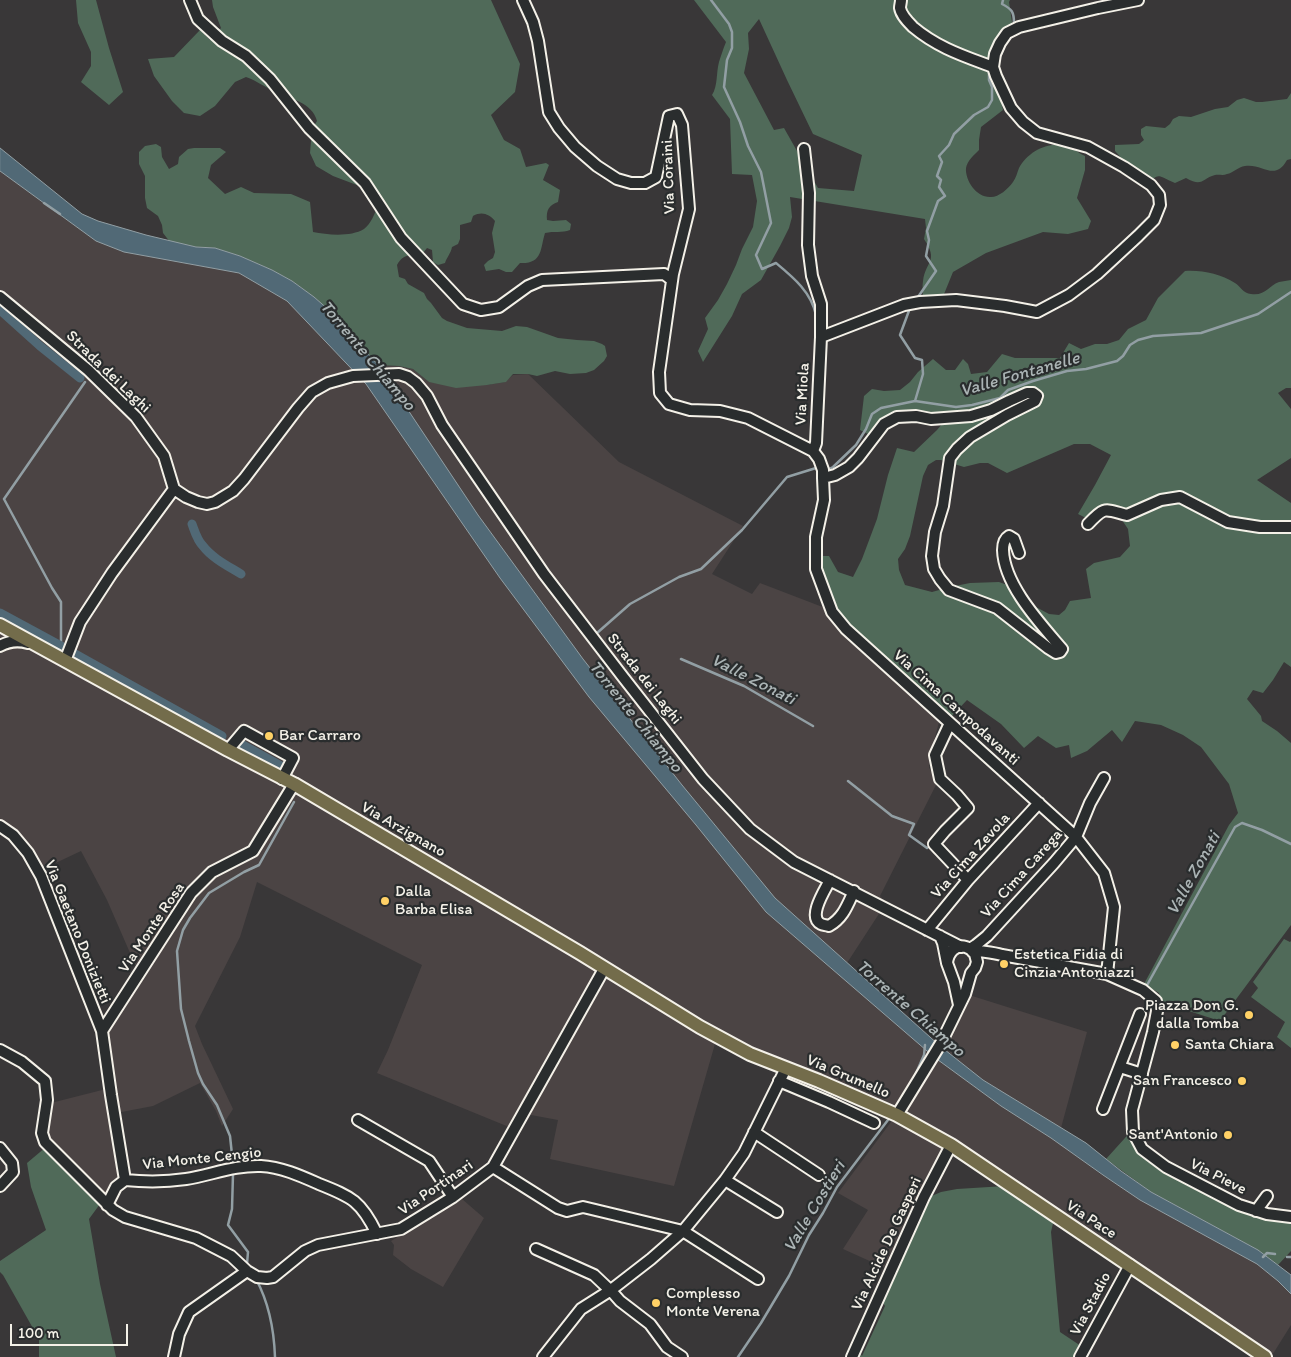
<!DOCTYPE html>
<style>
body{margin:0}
#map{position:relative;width:1291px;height:1357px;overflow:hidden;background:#393738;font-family:Itim,sans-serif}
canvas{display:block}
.scale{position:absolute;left:10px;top:1324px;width:118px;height:22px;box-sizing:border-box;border:2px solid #f4f1e8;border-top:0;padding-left:6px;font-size:15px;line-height:18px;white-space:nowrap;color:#f4f1e8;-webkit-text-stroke:4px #2a2d2e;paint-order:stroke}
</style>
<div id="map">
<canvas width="1291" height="1357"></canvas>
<div class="scale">100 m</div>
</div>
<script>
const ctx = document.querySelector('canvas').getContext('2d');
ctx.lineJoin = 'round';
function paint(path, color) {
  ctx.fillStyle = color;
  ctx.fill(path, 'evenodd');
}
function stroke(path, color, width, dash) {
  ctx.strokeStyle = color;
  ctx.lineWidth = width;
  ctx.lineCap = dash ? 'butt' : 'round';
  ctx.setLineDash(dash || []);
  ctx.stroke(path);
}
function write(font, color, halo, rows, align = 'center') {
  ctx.font = font + ' Itim,sans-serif';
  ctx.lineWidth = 4.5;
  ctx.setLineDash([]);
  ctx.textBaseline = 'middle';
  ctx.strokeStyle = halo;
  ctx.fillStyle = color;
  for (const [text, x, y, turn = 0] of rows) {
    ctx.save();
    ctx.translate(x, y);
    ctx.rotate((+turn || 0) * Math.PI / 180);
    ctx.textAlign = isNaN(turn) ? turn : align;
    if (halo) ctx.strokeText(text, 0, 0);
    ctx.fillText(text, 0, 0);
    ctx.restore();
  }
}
const built = new Path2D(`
 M0,171L96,241L124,252L239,273L287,301L366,384L500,578L766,912L934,1057L1001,1106L1051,1138L1102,1175L1140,1200L1257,1264L1278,1281L1291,1294V1325L1271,1357L1202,1319L1122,1268L1054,1219L948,1150L894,1272L843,1249L868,1210L838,1193L897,1114L717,1037L674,1186L550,1159L558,1120L531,1115L509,1127L377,1073L388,1050L422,965L257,882L240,937L195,1026L202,1044L233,1109L222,1126L216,1111L200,1083L153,1106L111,1114L121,1175L100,1204L46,1147L47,1104L106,1089L99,1026L137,969L107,900L81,851L45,868L35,855L0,822Z
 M378,365L399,366L413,369L429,382L487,385L505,382L513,375L528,374L619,462L743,526L712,574L752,594L760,583L833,611L942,711L931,752L929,768L939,779L880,896L886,903L847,963L775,898L682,785L583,659L478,515Z
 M969,995L1087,1032L1061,1128L983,1080L940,1046Z
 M462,1199L484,1218L443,1287L411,1269L393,1255L394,1245L391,1241Z`);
const green = new Path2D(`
 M76,0H96L109,48L123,92L109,105L81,82L91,66V52L78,23Z
 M212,0H491L520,64L515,92L491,115L504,140L520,149L526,167L546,163L549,165L543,180L560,190L558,202C549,205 546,210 547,220L553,221L566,220L571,224L570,230C562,233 554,231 545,233C540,249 543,264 520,263L512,272H506L499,269L486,271L484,265L488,261L493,258L495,252L492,233L495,221C489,214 482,211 473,216L471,222L460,225V239L458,244L452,247C451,253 447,257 445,263L438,265L433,262L432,250L427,248L423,253L418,256C408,254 402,256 397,265L399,277L405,279L408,284L424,293L427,299L431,303L442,318L447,321L467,328L502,331L516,326L527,327L558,338L577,340L594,341L602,344L605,346L607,356L604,361L594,370L586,373L570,374L555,371L537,376L528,374H513L506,382L487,385L456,388L429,382L413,369L399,366L378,365L330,311L314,297L292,281L272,270L240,256L215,248L196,247L170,242L163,233L162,225L158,216L147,208L145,198V176L139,164V152L145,146L156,144L161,147L162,157L169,169L178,164L179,157L188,149L194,148H220L226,152L211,165L208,178L225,194L241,187L254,193L291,194L310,202L313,232C328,235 351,237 364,229C371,224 375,213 378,205L370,190L333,176L316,166L310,153L312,129L317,121C312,102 290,99 275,92C265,87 257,81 246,77L235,82L215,106L200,116L184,113L172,101L154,76L148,59L174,57L200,30L210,40L221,28L213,7Z
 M694,0H1010L1009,2L1013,29L995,60L991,78L998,86L1003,110L981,127L979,140V150C974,155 967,161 966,168C965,181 977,198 991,197C999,197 1008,189 1013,182C1016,178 1017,173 1019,168C1029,150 1052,139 1071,148C1076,150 1080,154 1085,156V170L1077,198L1091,221L1088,229L1068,234L1043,232L986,253L953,272L942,299L923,297C923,292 922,286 923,281C926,260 939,262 924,239L926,228L925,219L790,197L792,217L789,228L780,246L761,280L742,294L732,316L703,362L698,351L708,329L705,318L718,300L727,284L736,265L742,249L753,227L757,201L752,175L732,174L730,119L712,95C718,86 716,73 719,62C721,56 723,49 726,42ZM759,19L787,80L813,134L862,155L854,191L818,188L784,128L774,130L744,73L749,49L748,33Z
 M1291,93V159L1287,160C1275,182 1262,163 1245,166C1238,167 1233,173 1227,174C1223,176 1219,174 1215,175C1202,178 1203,188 1186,178L1175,183C1155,175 1161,172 1144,187C1132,177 1126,162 1115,151V145L1139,144L1144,140L1141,135V129L1146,126L1165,128L1170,124L1173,119L1179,116L1191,117L1215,109L1228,107L1237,100L1244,98L1256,102H1262L1287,99Z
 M1185,271C1203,270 1220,274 1235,283C1241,287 1243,293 1251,294C1266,296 1268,286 1279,282C1283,281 1287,281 1291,280V388H1286L1278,393L1291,409V458L1257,480L1291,503V667L1284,662L1273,680L1263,693L1253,690L1247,699L1261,716L1262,721L1277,731L1291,743V925L1220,1021L1161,1002L1159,993L1144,984L1229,825L1238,813L1229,784L1201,747L1183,735L1161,725L1135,721L1122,742L1112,730L1087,751L1071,758L1069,745L1056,748L1038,736L1024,748L1001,724L967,700L949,719L833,611L816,556H829L838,572L853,577L862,559L877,519L888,475L897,448L914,452L937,430L942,424L941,415L913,412L872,436L860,430L864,396L872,389L884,391L900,390L910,382L918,372L933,359L946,370H955L963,359L968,364L971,374L987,372L1002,354L1015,358H1060L1069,343L1081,349L1095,344H1107L1119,340L1128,329L1146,320L1158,298ZM1074,444H1090L1111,455L1095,485L1078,514L1090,520L1116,511L1128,529L1130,546L1120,557L1094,563L1086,569L1091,598L1070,601L1065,610L1059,615L1049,614L1036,607L1013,587L999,582L970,583L950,587L932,592L905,585L899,570L898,559L905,549L910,536L923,476L928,465L936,460H941L964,467L980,463H988L1007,473Z
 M1284,939L1290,942L1291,941V1048L1277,1037L1285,1022L1251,997L1258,988L1253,982Z
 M1134,1128L1151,1157L1229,1200L1291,1218V1251L1278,1265L1258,1250L1151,1192L1106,1159Z
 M46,1147L100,1204L89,1219L100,1284L116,1357H39V1339L3,1275L0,1272V1261L46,1230L31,1187L27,1163Z
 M1005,1186L1054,1219L1051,1232L1060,1332L1081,1346L1074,1357H853L857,1347L862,1356L885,1306L882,1301L920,1201L941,1192L957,1189Z`);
const water = new Path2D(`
 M0,148L82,214L98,221L146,235L196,247L215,248L240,256L272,270L292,281L314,297L330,311L378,365L478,515L583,659L682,785L775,898L940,1046L983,1080L1086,1143L1121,1171L1151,1192L1258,1250L1291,1275V1294L1278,1281L1257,1264L1140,1200L1103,1175L1051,1138L1001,1106L934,1057L766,912L696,825L589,697L500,578L366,384L287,301L239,273L124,252L96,241L0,171Z`);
const stream = new Path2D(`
 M711,0L729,24L732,32V48L727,60L724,87L740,122L748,146L761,172L771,223L756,255L762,269L776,263C794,278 811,292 816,315
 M1003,0L1002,4C1012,9 1014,12 1014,23
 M999,59L1006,42
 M44,203L60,214
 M918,297L936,271L926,256L929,240L927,231L938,201L945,196L939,187L941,180L937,176L942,162L939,156L949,145L954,134L974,115L988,107L992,100V87L989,80V72
 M910,308L900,335L915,358L922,360L923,374L915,401
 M815,373V361
 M827,470L833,467L856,445L866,429L872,414L881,408L915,401L956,407L972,405L1000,398L1008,390L1033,381L1067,371L1086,369L1117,361L1123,356L1130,345L1138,340L1153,336L1201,333L1258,314L1291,292
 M597,633L630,604L679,577L701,569L742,530L787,477L816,468L819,469
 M61,646V602L52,588L4,499L85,382
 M681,659L744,686L813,726
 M848,781L892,816L914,824L909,835L927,848
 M1146,987L1235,827L1242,823L1262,830L1291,844
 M913,1080L924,1055L925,1045
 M233,1164L230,1136L217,1105L203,1084L198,1073L189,1041L181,1009L177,951L183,930L190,918L209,893L244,872L259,865L294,802
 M233,1174L232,1209L228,1225L248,1252L247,1264L250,1268
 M1263,1257L1267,1253L1275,1254
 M1287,1257H1291
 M256,1279C269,1303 274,1329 275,1357
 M738,1357L761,1323L789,1276L809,1235L823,1213L837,1187L891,1116`);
const canal = new Path2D(`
 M0,310L40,346L80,378
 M192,524C195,532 197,540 203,546C212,558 228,566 241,574
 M0,613L61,646
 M75,654L222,736
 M241,744L281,766`);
const minor = new Path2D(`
 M190,0L198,19L222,41L246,56L270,79L309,128L365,183L401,238L463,304L481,310L499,307L528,286L542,280L664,274L672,280
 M523,0L533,22L538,41L549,112L559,128L575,147L597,166L617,179L631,183H645L656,177L669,116L677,114L682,125L689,209L673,274L659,372L660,393L669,404L690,410L720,411L748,418L813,451L819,459L823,470V478L824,500L816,537V569L832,612L846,629L1076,837L1104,873L1114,907L1107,974
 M901,0C901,3 900,5 900,8C901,15 908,22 913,27C938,48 964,56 993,67
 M804,149L809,193L808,245L812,276L821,304V337L816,443L813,451
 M0,297L88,370L136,417L164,456L174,489L186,497L198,502L207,504L215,502L233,491L244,479L298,408L312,392L328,383L353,376L399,374L408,377L416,383L427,396L442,425L544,574L623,677L703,779L750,829L794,862L961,947
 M821,337L904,305L920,302L956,300L1005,306L1037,312L1069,295L1097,274L1138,236L1154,220L1160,205L1159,195L1151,185L1124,167L1088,147L1037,133L1023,122L1011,108L996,76L993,67L995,54L1000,43L1007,33L1019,27L1098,8L1138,0
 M823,478L835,475L849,467L858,458L884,424L897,417L916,416L931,419L971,416L991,410L1009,401L1027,393H1033L1037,396L1035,401L1007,415L970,437L957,449L950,458L943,506L935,532L932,556L934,569L940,579L949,590L997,608L1048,648L1056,653L1060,652L1062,649C1040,623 1004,585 1003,550C1003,544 1004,539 1009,536L1014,539L1019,553
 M1088,524C1105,506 1104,509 1127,515L1161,500L1180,497L1228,522L1260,527H1291
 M0,646C9,641 18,640 28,643
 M65,661L80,622L112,573L174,489
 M950,723L935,755L940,779L957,795L968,808L945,831L934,844L968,880
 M228,750L244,731L293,758L282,779
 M0,826L13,835L28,853L41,876L102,1031L111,1095L125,1180C145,1182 166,1182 186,1179C211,1175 235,1165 261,1166C281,1167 301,1176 319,1184C352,1197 361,1201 377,1234
 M830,880C825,890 807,917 821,924C823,925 826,925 829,926C843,918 847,906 854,891
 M927,930L968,880L1039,803
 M940,936L943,943L947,963L954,982L959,1005
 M970,949L976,945L987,936L1054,863L1076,837L1090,803L1104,778
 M947,963C948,953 955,944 966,947C968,948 972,950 973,950C983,952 992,952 1002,955L1107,974L1143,990L1156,1001L1157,1011L1153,1032L1132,1110L1133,1132L1142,1149L1166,1167L1239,1205L1267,1214L1291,1217
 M102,1031L191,893L212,872L253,851L294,784
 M0,1050L22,1062L45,1081L47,1100L42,1133L45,1142L113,1210L125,1217L196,1238L231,1256L247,1271L257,1277L267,1278L273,1277L305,1251L318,1245L401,1229L453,1197L493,1167L604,969
 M1120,1067L1142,1074
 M779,1081L829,1102L874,1123
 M1103,1109L1140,1014
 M897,1115L941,1043L965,994L971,973L975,968L977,962L975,954L972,951
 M358,1120L429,1161L453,1197
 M754,1132L819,1175
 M0,1148L12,1163L13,1172L0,1186
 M493,1167L558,1208L567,1211L583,1207L683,1231L758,1279
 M725,1180L777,1212
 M107,1205L116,1187L125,1180
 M1256,1211L1267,1196
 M536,1249L594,1275L613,1293L620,1301L650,1324L667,1347L682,1357
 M174,1357L179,1334L189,1312L247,1271
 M543,1357L581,1309L611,1290L651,1259L683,1231L725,1180L744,1153L786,1068
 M852,1357L924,1197L951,1145
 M1080,1357L1130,1265`);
const major = new Path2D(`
 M0,625L228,750L294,784L580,953L700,1027L750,1054L819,1081L897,1115L951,1145L1265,1357`);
const markers = [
 [269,736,5,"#ffd166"],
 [385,901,5,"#ffd166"],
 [1004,964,5,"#ffd166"],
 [1249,1015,5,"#ffd166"],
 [1175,1045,5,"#ffd166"],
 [1242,1081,5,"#ffd166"],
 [1228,1135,5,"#ffd166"],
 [656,1303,5,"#ffd166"]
];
const streetNames = [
 ["Via Coraini",669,177,-92],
 ["Strada dei Laghi",108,372,44],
 ["Via Miola",803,394,-87],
 ["Strada dei Laghi",644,679,52],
 ["Via Cima Campodavanti",956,708,42],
 ["Via Arzignano",403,830,30],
 ["Via Cima Zevola",971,856,-48],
 ["Via Cima Carega",1022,874,-48],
 ["Via Monte Rosa",152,928,-56],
 ["Via Gaetano Donizietti",77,932,68],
 ["Via Grumello",848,1077,23],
 ["Via Monte Cengio",202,1159,-6],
 ["Via Pieve",1218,1177,27],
 ["Via Portinari",436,1188,-34],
 ["Via Pace",1091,1220,33],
 ["Via Alcide De Gasperi",887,1244,-65],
 ["Via Stadio",1091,1304,-62]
];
const poiNames = [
 ["Bar Carraro",279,736],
 ["Dalla",395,892],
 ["Barba Elisa",395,910],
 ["Estetica Fidia di",1014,955],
 ["Cinzia Antoniazzi",1014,973],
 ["Piazza Don G.",1239,1006,"right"],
 ["dalla Tomba",1239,1024,"right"],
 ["Santa Chiara",1185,1045],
 ["San Francesco",1232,1081,"right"],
 ["Sant'Antonio",1218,1135,"right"],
 ["Complesso",666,1294],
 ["Monte Verena",666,1312]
];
const waterNames = [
 ["Torrente Chiampo",367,356,50],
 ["Valle Fontanelle",1020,375,-16],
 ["Valle Zonati",753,680,27],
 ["Torrente Chiampo",635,717,51],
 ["Valle Zonati",1194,874,-61],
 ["Torrente Chiampo",910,1009,41],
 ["Valle Costieri",815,1207,-59]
];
paint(built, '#4b4444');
paint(green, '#506a59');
paint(water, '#516976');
stroke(water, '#929fa4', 1);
stroke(stream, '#929fa4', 2.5);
stroke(canal, '#516976', 9);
stroke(minor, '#f4f1e8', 14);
stroke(major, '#f4f1e8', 16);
stroke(minor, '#2a2d2e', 10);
stroke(major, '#736c4b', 12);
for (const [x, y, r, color] of markers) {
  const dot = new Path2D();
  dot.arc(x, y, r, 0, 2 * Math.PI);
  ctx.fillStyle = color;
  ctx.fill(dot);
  stroke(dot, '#2a2d2e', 2);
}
write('16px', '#f4f1e8', '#2a2d2e', streetNames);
write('16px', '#f4f1e8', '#2a2d2e', poiNames, 'left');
write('italic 18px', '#abb4b5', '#2a2d2e', waterNames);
</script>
